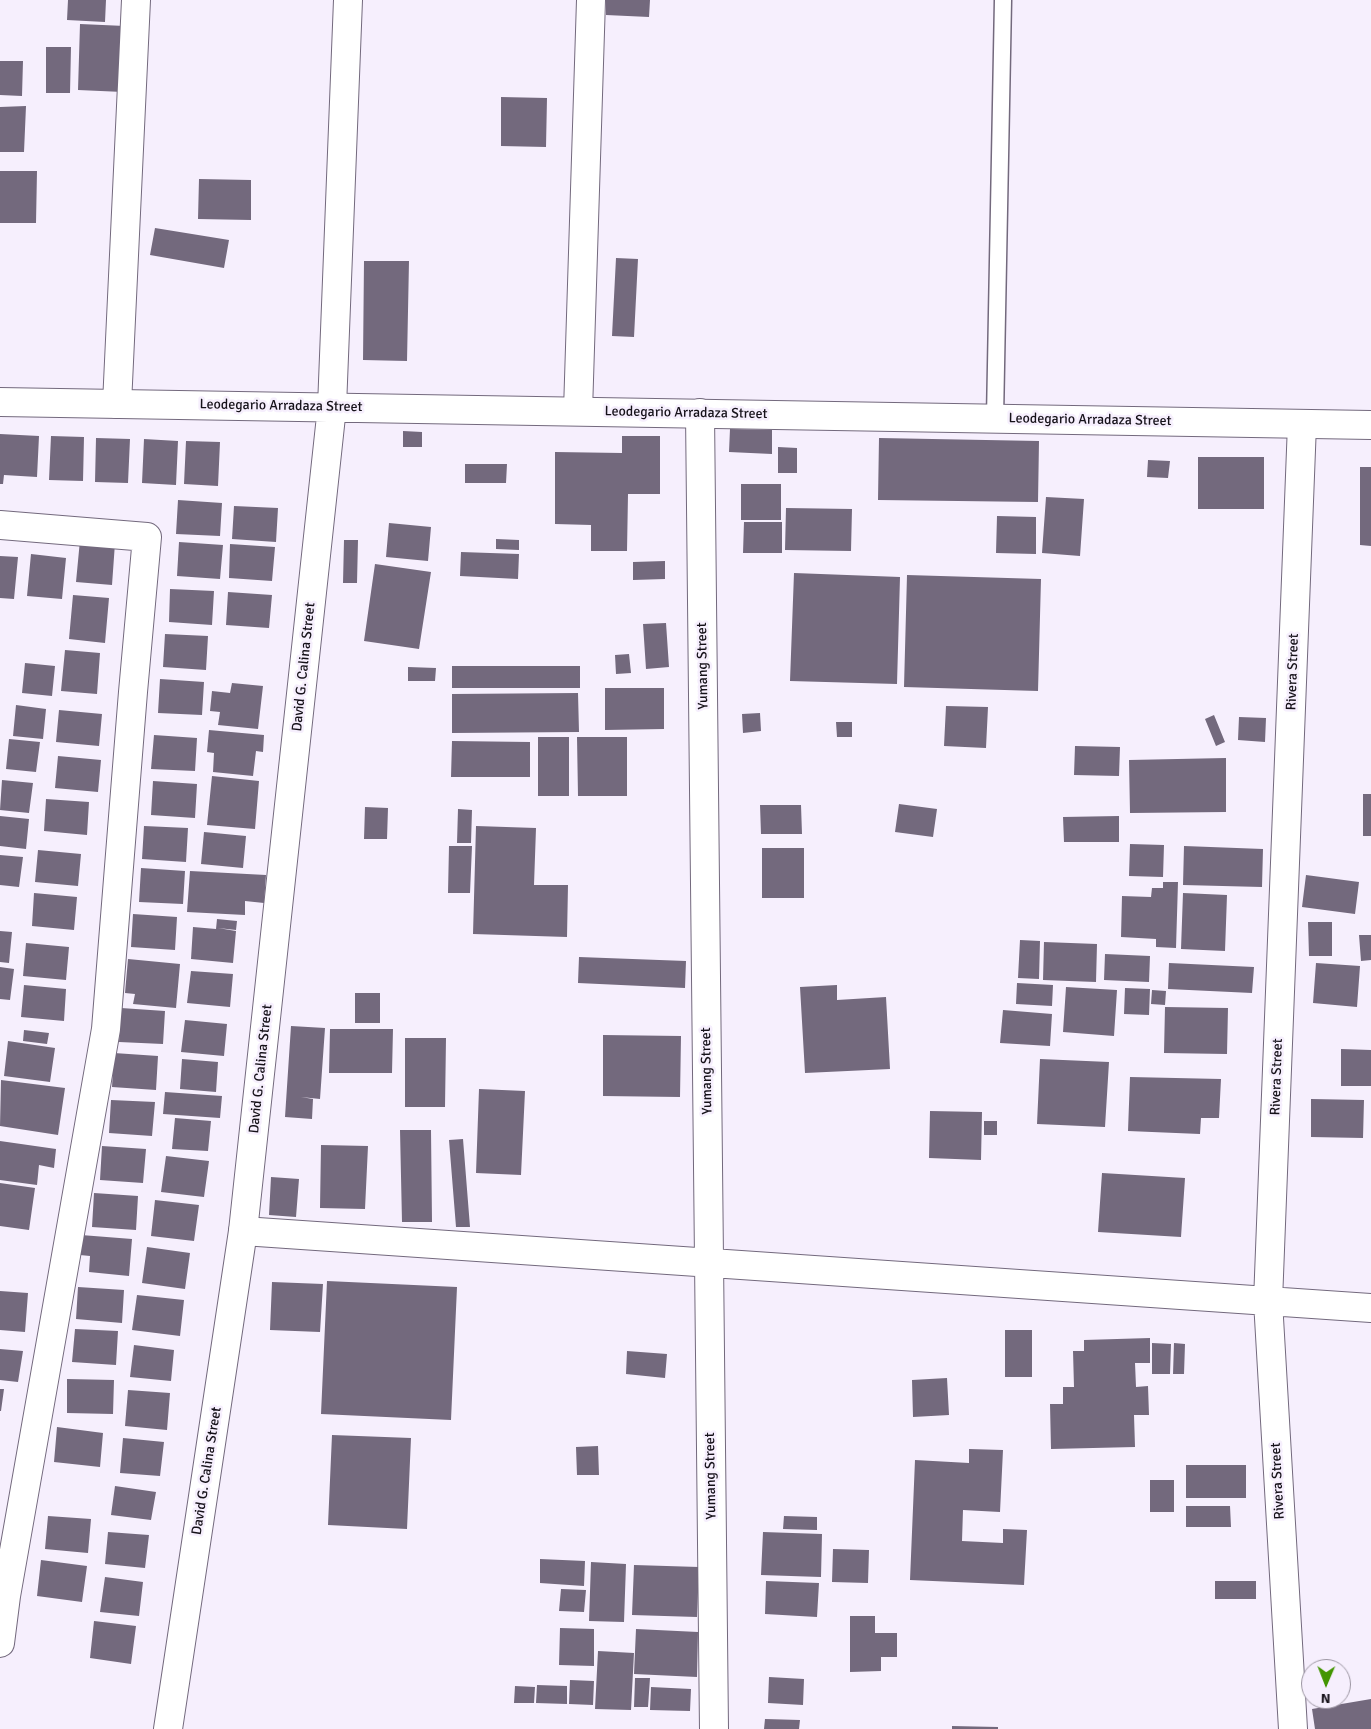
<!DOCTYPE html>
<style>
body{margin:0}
#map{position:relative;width:1371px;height:1729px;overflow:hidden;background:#f6effd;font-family:Signika,sans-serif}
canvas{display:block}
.north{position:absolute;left:1301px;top:1659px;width:50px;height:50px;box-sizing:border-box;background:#f6effd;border:1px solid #9c96a2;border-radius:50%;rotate:181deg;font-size:14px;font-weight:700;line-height:20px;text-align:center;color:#151119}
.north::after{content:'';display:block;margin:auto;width:18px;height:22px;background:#429501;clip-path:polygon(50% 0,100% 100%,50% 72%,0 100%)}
</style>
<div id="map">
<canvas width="1371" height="1729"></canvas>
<div class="north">N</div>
</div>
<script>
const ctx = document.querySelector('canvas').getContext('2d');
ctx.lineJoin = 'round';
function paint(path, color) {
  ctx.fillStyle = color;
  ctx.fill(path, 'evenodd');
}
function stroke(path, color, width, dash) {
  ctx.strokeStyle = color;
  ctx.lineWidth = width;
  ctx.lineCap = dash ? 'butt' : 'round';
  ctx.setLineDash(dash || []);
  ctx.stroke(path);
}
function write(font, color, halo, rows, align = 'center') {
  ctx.font = font + ' Signika,sans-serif';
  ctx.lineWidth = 5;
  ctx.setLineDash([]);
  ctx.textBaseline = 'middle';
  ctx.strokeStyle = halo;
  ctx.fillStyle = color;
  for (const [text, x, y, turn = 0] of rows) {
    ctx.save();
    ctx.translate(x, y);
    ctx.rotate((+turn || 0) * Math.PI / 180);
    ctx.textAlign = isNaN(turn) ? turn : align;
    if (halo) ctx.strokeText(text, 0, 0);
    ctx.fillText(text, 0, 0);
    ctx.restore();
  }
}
const building = new Path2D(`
 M68,0H106L105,22L67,20Z
 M606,0H650L649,17L606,15Z
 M80,24L125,26L123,92L78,90Z
 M46,47H71L70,93H46Z
 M0,61H23L22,96L0,95Z
 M501,97L547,98L546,147L501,146Z
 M26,106L24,152H0V107Z
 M0,171H37L36,223H0Z
 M199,179L251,180V220L198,219Z
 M155,228L229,240L224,268L150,255Z
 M616,258L638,259L634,337L612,336Z
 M364,261H409L407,361L363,360Z
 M730,429L772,430V454L729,452Z
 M403,431L422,432V447H403Z
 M0,434L39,436L37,477L4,475L3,484H0Z
 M51,436L84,437L83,481L49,480Z
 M622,436H660V494H628L627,551H591V525L555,524V452L622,453Z
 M96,438L130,439L128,483L95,482Z
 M879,438L1039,441L1038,502L878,500Z
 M144,439L178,441L176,485L142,483Z
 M186,441L220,442L218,486L184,484Z
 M778,447L797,448V473H778Z
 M1198,457H1264V509H1198Z
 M1148,460L1170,461L1168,478L1147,477Z
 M465,464H507L506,483H465Z
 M1360,467H1371V546L1360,545Z
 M741,484H781V520H741Z
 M1046,497L1084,499L1080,556L1042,553Z
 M178,500L222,503L220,536L176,534Z
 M234,506L278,508L276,542L232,539Z
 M786,508L852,509L851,551L785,550Z
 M997,516L1036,517V554L996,553Z
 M744,522H782V553H743Z
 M389,523L431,527L428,561L386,557Z
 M496,539L519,540V550L496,549Z
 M80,540L115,543L112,585L76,582Z
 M344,540H358L357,583H343Z
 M179,542L223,545L220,579L177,576Z
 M230,544L275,547L272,581L229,578Z
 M461,552L519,554L518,579L460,576Z
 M31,554L66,558L62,599L27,596Z
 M0,556L18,557L14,599L0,598Z
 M665,561V579L633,580V562Z
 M375,564L431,572L419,649L364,641Z
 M794,573L900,577L897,684L790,681Z
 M907,575L1041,579L1038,691L904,687Z
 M170,589L214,591L212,625L169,622Z
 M228,592L272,595L269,628L226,625Z
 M73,595L109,598L105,643L69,639Z
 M666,623L669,667L646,669L643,624Z
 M165,634L208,636L206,670L163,667Z
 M65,650L100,653L97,694L61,691Z
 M629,654L631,673L616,674L615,655Z
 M25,663L55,666L52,696L22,693Z
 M452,666H580V688H452Z
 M408,667L436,668L435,681H408Z
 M160,679L204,682L202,715L158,713Z
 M232,683L263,686L258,729L218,725L220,712L210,711L212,691L230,693Z
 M605,688H664V729L605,730Z
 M578,693L579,732L452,733V694Z
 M16,705L46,709L43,739L13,736Z
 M946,706L988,707L986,748L944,746Z
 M59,710L102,714L99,746L56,742Z
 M760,713L761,731L743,733L742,714Z
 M1214,715L1225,742L1216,746L1205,719Z
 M1239,717L1266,718L1265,742L1238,740Z
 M836,722H852V737H837Z
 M209,730L264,735L263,752L256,751L253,776L213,772L214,753L207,752Z
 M154,735L197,738L195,771L151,769Z
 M538,737H569V796H538Z
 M577,737H627V796H578Z
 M9,739L40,742L36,772L6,769Z
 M452,741L530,742V777H451Z
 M1075,746L1120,747L1119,776L1074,775Z
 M58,756L101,760L98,792L55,788Z
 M1226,758V812L1130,813L1129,760Z
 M212,776L259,781L255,829L207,825Z
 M2,780L33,783L29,813L0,810Z
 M153,781L197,784L195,818L151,815Z
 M1363,794H1371V836H1363Z
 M46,799L89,802L87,835L44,831Z
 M899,804L937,809L933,837L895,832Z
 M760,805H801L802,834H761Z
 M365,807L388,808L387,839H364Z
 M458,809L472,810L471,843H457Z
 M0,816L29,819L26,849L0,846Z
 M1119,816V842H1064L1063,817Z
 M144,826L188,828L186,862L142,859Z
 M476,826L536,828L534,885H568L567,937L473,934Z
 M204,832L246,836L243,868L201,864Z
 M1130,844L1164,845L1163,877L1129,876Z
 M449,846H472L470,893H448Z
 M1184,846L1263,849L1262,887L1183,885Z
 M762,848H804V898H762Z
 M38,850L81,854L78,886L35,882Z
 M0,855L23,857L19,887L0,885Z
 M141,868L185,871L183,904L139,902Z
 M190,871L266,875L264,903L245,901V915L187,912Z
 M1306,875L1359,882L1355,914L1302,907Z
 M1163,882H1178L1176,948L1156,947V939L1121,937L1122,896L1151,897L1152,888H1163Z
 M34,893L77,897L74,930L32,926Z
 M1183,893L1227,895L1225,951L1181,949Z
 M133,914L177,917L175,950L131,947Z
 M217,919L237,921L236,930L218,928L236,931L233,963L191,959L193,927L216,929Z
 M1308,922H1332V956H1309Z
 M0,931L12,932L9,963L0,962Z
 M1359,935H1371V960L1361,961Z
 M1020,940L1040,941L1039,979L1018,978Z
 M1044,942L1097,944L1096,982L1043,980Z
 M26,943L69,947L66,980L23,976Z
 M1105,954L1150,956L1149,982L1104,980Z
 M579,957L686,961L685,988L578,983Z
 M128,959L180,964L176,1008L133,1004L135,994L125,993Z
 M1169,963L1254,967L1252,993L1168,989Z
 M1316,963L1360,966L1357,1007L1313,1003Z
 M0,967L14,969L10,1000L0,999Z
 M191,971L233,974L230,1007L187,1003Z
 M1017,983L1053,985L1052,1006L1016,1004Z
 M24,985L66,989L64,1021L21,1017Z
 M837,985V1000L886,997L890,1069L805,1073L800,987Z
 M1066,987L1117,990L1114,1036L1063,1032Z
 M1125,988L1150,989L1149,1015L1124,1014Z
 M1152,990L1166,991L1165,1005L1151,1004Z
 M355,993H380V1023H355Z
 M1165,1007L1228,1008L1227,1054L1164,1053Z
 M121,1008L165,1011L163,1044L119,1042Z
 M1003,1010L1052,1014L1050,1046L1000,1043Z
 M185,1020L227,1024L224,1056L181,1052Z
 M291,1026L325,1028L320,1099L301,1097L313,1099L312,1119L285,1117Z
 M330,1029H393L392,1073H329Z
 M24,1030L49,1033L47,1044L23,1041Z
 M603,1035L681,1036L680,1097L603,1096Z
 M405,1038H446L445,1107H405Z
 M8,1041L55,1048L50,1082L4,1076Z
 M1341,1049L1371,1050V1086H1341Z
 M114,1053L158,1056L156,1090L112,1087Z
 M182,1059L218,1062L216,1092L180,1089Z
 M1040,1059L1109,1062L1105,1127L1037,1124Z
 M1130,1077L1221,1079L1219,1118H1201L1200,1134L1128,1131Z
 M1,1080L65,1088L58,1135L0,1126Z
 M479,1089L525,1091L521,1175L476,1173Z
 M165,1092L222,1096L220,1118L163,1114Z
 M1311,1099L1364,1100L1363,1138L1311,1137Z
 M111,1100L155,1102L152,1136L109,1133Z
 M930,1111L982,1112L981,1160L929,1158Z
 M175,1118L211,1121L208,1151L172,1149Z
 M984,1121H997V1135H984Z
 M400,1130H431L432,1222H402Z
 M463,1139L470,1227H456L449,1140Z
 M0,1141L56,1149L54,1168L39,1165L37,1185L0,1180Z
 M321,1145L368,1146L365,1209L320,1208Z
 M102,1146L146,1149L143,1183L100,1180Z
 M166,1156L209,1161L204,1197L161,1192Z
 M1102,1173L1185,1178L1181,1237L1098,1232Z
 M271,1177L299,1179L296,1217L269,1215Z
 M0,1183L35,1188L29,1230L0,1226Z
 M94,1193L138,1196L136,1230L92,1227Z
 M155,1200L199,1205L194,1241L151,1236Z
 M81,1235L132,1239L129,1276L89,1272L90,1256L80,1255Z
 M147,1247L190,1253L185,1289L142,1283Z
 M327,1281L457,1287L451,1420L321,1414Z
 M272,1282L323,1284L320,1332L270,1330Z
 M78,1287L124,1290L122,1323L76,1319Z
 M0,1291L28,1293L25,1332L0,1330Z
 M137,1295L184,1300L180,1336L132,1330Z
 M75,1329L118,1331L116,1365L72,1362Z
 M1005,1330H1032V1377H1005Z
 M1150,1338V1363H1135L1136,1387L1148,1386L1149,1415H1134L1135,1447L1051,1449L1050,1404H1063V1387H1074L1073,1351H1084V1340Z
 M1152,1343L1171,1344L1170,1374H1152Z
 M1174,1343L1185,1344L1184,1374H1173Z
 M134,1345L174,1350L171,1381L130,1377Z
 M0,1349L23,1351L18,1382L0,1380Z
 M627,1351L667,1354L665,1378L626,1374Z
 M947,1378L949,1415L913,1417L912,1380Z
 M67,1379L114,1380L113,1414L67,1413Z
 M0,1389H4L1,1411H0Z
 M128,1390L170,1393L167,1430L125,1426Z
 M57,1427L103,1433L100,1467L54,1462Z
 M332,1435L411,1438L407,1529L328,1525Z
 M123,1438L164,1442L160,1476L120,1473Z
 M598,1446L599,1475H577L576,1447Z
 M969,1449L1003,1450L1000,1512L963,1510L962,1541L1003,1543V1529L1027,1530L1024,1585L910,1580L915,1460L969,1463Z
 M1186,1465H1246V1498H1186Z
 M1150,1480H1174V1512H1150Z
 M115,1486L156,1492L151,1520L111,1515Z
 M1186,1506H1230L1231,1527H1186Z
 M48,1516L91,1519L88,1553L45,1549Z
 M784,1516L817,1517V1530L783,1529Z
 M108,1532L149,1535L145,1568L105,1564Z
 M763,1532L822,1534L821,1577L761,1575Z
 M833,1549L869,1550L868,1583L832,1582Z
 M540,1559L585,1561L584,1586L540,1583Z
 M41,1560L87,1566L82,1602L37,1596Z
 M591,1562L626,1564L624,1622L589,1621Z
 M634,1565L699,1567L697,1617L632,1615Z
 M105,1577L143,1582L139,1616L100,1612Z
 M766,1581L819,1583L817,1617L765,1614Z
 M1215,1581H1256V1599H1215Z
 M561,1589L586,1590L584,1612L559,1611Z
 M850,1616H875V1633H897V1657H881V1671L850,1672Z
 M94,1621L136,1626L131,1664L90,1658Z
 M560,1628L594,1629V1666L559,1665Z
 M636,1629L698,1632L697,1677L634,1674Z
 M598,1651L634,1653L631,1710L595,1709Z
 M769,1677L804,1679L803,1705L768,1703Z
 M635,1678H650L648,1707H634Z
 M570,1680L594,1681L593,1705L569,1704Z
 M537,1685L567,1686V1704L536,1703Z
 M515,1686L535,1687L534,1703H514Z
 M651,1687L691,1689L690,1711L650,1710Z
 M1371,1699V1729H1315L1312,1709Z
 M765,1719L800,1720L799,1729H764Z
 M952,1726L998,1727V1729H952Z`);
const service = new Path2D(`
 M995,418L1003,0`);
const minor = new Path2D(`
 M117,404L136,0
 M332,407L348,0
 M578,411L591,0
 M700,413L714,1729
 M0,525L147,537L133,692L106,1029L6,1596L0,1643
 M243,1231L1371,1308
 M1293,1729L1268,1301L1302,424`);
const tertiary = new Path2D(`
 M0,402L1371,425
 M168,1729L243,1231L332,407`);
const streetNames = [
 ["Leodegario Arradaza Street",281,406,1],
 ["Leodegario Arradaza Street",686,413,1],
 ["Leodegario Arradaza Street",1090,420,1],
 ["Yumang Street",703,666,-91],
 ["David G. Calina Street",304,667,-84],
 ["Rivera Street",1293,672,-88],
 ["David G. Calina Street",261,1069,-84],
 ["Yumang Street",707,1071,-91],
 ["Rivera Street",1277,1077,-88],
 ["David G. Calina Street",207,1471,-81],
 ["Yumang Street",711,1476,-91],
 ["Rivera Street",1278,1481,-93]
];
paint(building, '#73697d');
stroke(service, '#73697d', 19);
stroke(minor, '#73697d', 30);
stroke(tertiary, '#73697d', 30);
stroke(service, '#fff', 16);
stroke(minor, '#fff', 28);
stroke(tertiary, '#fff', 28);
write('14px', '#151119', '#f6effd', streetNames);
</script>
